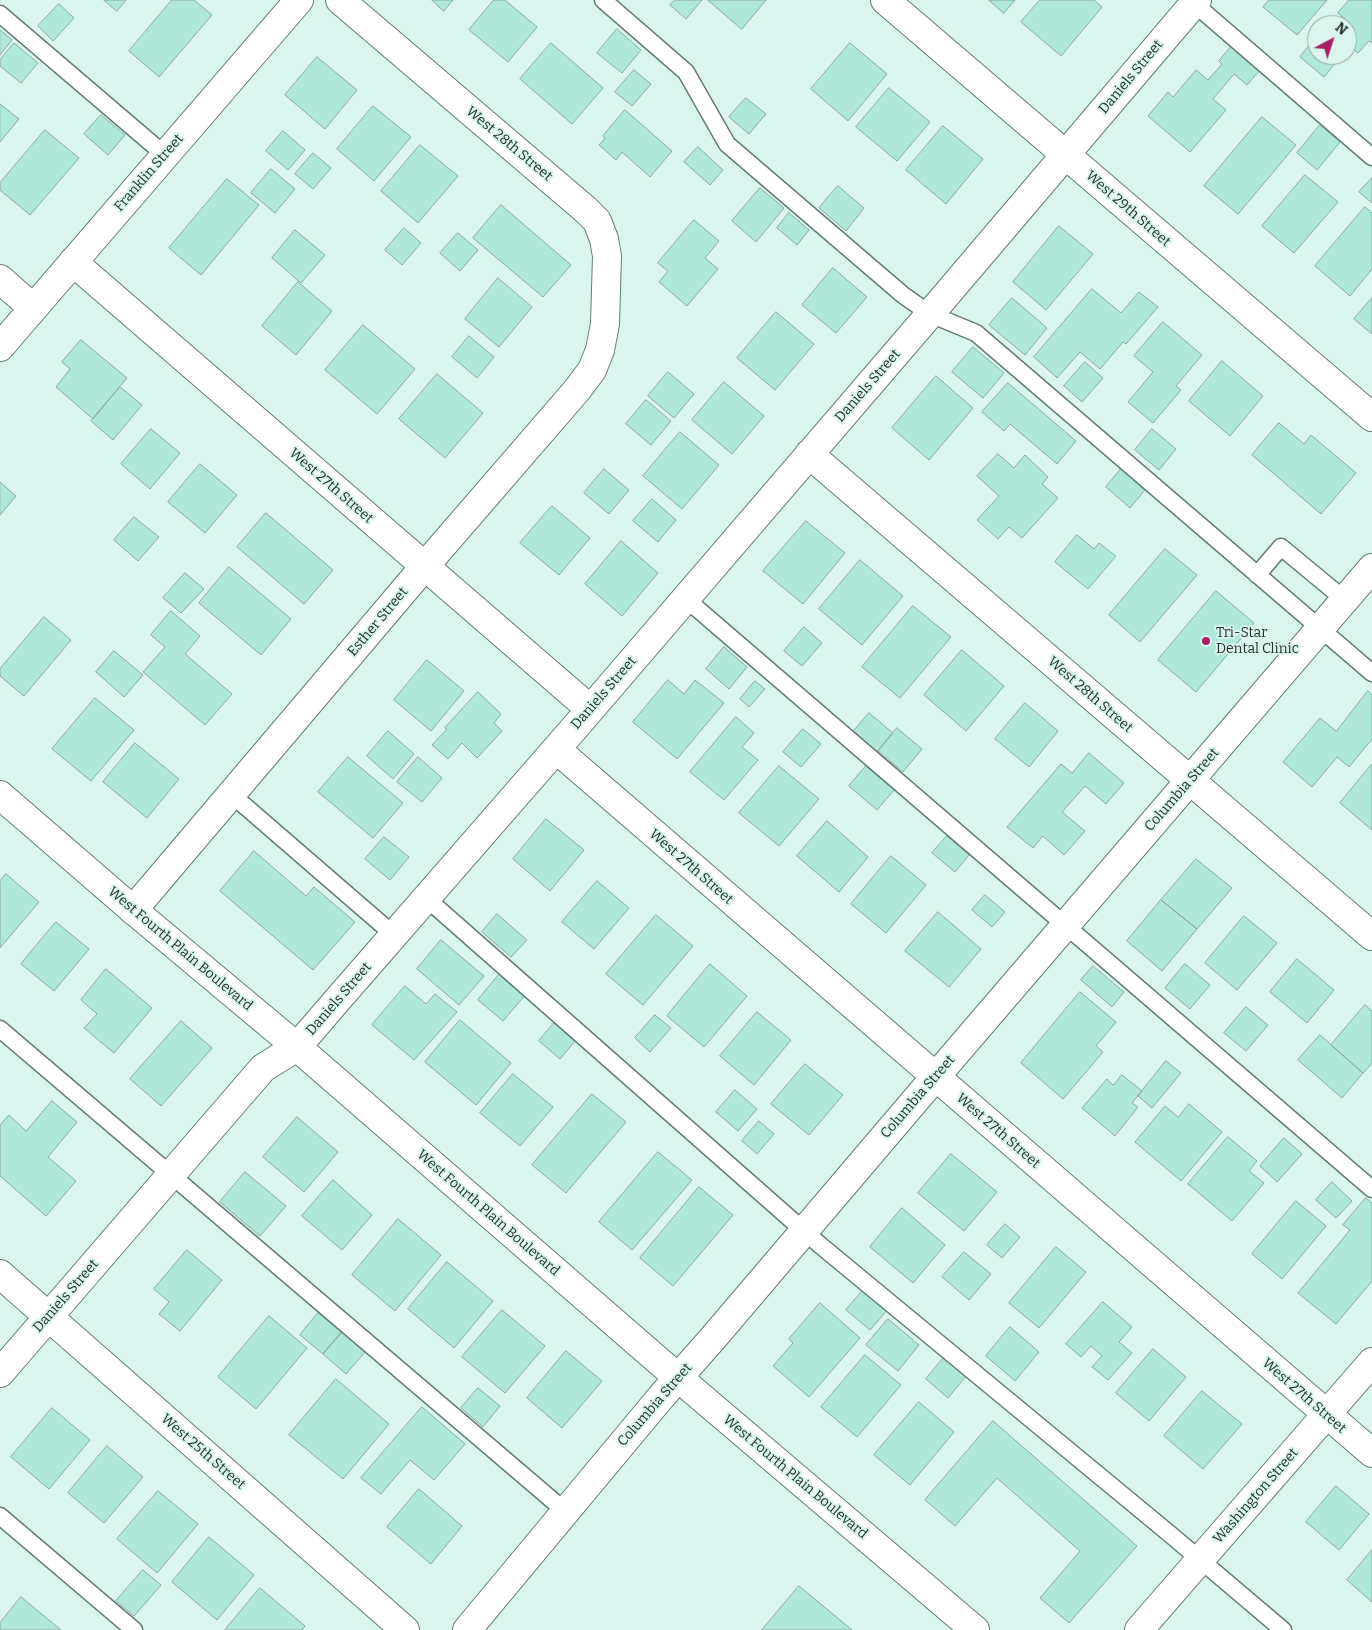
<!DOCTYPE html>
<style>
body{margin:0}
#map{position:relative;width:1372px;height:1630px;overflow:hidden;background:#daf5ed;font-family:Bitter,serif}
canvas{display:block}
.north{position:absolute;left:1307px;top:15px;width:50px;height:50px;box-sizing:border-box;background:#daf5ed;border:1px solid #92a7a1;border-radius:50%;rotate:40deg;font-size:14px;font-weight:700;line-height:20px;text-align:center;color:#27322f}
.north::after{content:'';display:block;margin:auto;width:18px;height:22px;background:#a91f63;clip-path:polygon(50% 0,100% 100%,50% 72%,0 100%)}
</style>
<div id="map">
<canvas width="1372" height="1630"></canvas>
<div class="north">N</div>
</div>
<script>
const ctx = document.querySelector('canvas').getContext('2d');
ctx.lineJoin = 'round';
function paint(path, color) {
  ctx.fillStyle = color;
  ctx.fill(path, 'evenodd');
}
function stroke(path, color, width, dash) {
  ctx.strokeStyle = color;
  ctx.lineWidth = width;
  ctx.lineCap = dash ? 'butt' : 'round';
  ctx.setLineDash(dash || []);
  ctx.stroke(path);
}
function write(font, color, halo, rows, align = 'center') {
  ctx.font = font + ' Bitter,serif';
  ctx.lineWidth = 4;
  ctx.setLineDash([]);
  ctx.textBaseline = 'middle';
  ctx.strokeStyle = halo;
  ctx.fillStyle = color;
  for (const [text, x, y, turn = 0] of rows) {
    ctx.save();
    ctx.translate(x, y);
    ctx.rotate((+turn || 0) * Math.PI / 180);
    ctx.textAlign = isNaN(turn) ? turn : align;
    if (halo) ctx.strokeText(text, 0, 0);
    ctx.fillText(text, 0, 0);
    ctx.restore();
  }
}
const building = new Path2D(`
 M104,0H126L117,11Z
 M172,0H194L212,15L159,77L129,51Z
 M432,0H453L444,11Z
 M494,0H505L537,27L508,62L469,30Z
 M675,0H702L686,19L670,5Z
 M708,0H766L742,29Z
 M989,0H1015L1004,13Z
 M1040,0H1094L1102,7L1061,56L1021,22Z
 M1269,0H1327L1297,35L1263,7Z
 M1349,0H1372V43L1369,41L1358,53L1347,44V25H1343L1347,21L1338,13Z
 M59,4L74,18L53,41L38,26Z
 M617,29L641,50L622,73L597,53Z
 M0,30L12,40L0,55Z
 M1317,36V55H1342L1324,77L1300,57Z
 M14,43L38,63L21,83L0,66V60Z
 M551,43L603,88L572,124L520,79Z
 M850,43L887,74L848,121L811,89Z
 M1231,47L1259,71L1247,85L1234,74L1213,99L1226,110L1190,152L1148,116L1168,92L1173,97L1196,70L1208,80L1222,64L1219,61Z
 M317,57L357,90L325,129L285,95Z
 M634,70L651,84L632,106L615,92Z
 M889,88L930,122L897,161L856,127Z
 M746,98L766,114L749,134L729,117Z
 M0,104L19,119L0,142Z
 M373,106L411,137L374,181L337,149Z
 M625,110L672,151L650,177L622,152L616,160L599,145L605,138L603,136Z
 M101,115L125,135L108,155L84,134Z
 M1262,117L1296,145L1238,214L1204,186Z
 M1320,125L1340,142L1317,170L1297,153Z
 M943,126L983,159L946,204L906,170Z
 M45,130L79,158L30,215L0,190V183Z
 M283,131L305,150L288,170L266,151Z
 M420,145L458,176L418,223L381,191Z
 M698,147L723,170L710,185L684,162Z
 M313,153L331,168L313,189L295,174Z
 M271,169L295,189L275,213L251,193Z
 M1305,175L1338,202L1294,253L1262,226Z
 M1372,178V203L1359,192Z
 M227,179L259,205L201,275L169,248Z
 M838,186L864,208L846,231L819,208Z
 M760,188L784,208L756,242L732,221Z
 M501,205L571,265L543,297L473,238Z
 M1365,207L1372,213V269L1350,296L1315,266Z
 M789,213L809,230L797,245L777,228Z
 M694,220L719,241L705,258L718,269L687,306L659,282L668,271L658,263Z
 M1059,226L1093,254L1046,310L1013,282Z
 M404,228L421,243L402,265L385,250Z
 M295,230L325,255L301,283L272,258Z
 M458,233L478,250L460,271L440,253Z
 M833,268L867,297L836,333L802,305Z
 M498,278L532,307L499,347L465,319Z
 M298,282L332,311L296,355L262,326Z
 M1092,289L1121,313L1139,292L1158,307L1126,344L1123,342L1100,369L1080,352L1057,378L1034,357Z
 M1012,298L1047,328L1025,355L989,325Z
 M1372,298V334L1354,319Z
 M776,312L814,344L775,390L737,358Z
 M1163,322L1202,355L1176,386L1181,390L1153,423L1128,402L1153,372L1134,356Z
 M363,325L415,369L377,414L325,370Z
 M469,336L494,357L477,378L452,357Z
 M81,340L127,378L93,419L56,387L70,369L62,362Z
 M973,347L1004,373L983,398L952,372Z
 M1222,361L1263,396L1230,436L1189,401Z
 M1085,362L1103,378L1082,402L1064,386Z
 M668,372L694,394L674,418L648,396Z
 M437,374L483,413L445,458L399,419Z
 M936,376L973,408L929,460L892,428Z
 M724,382L764,416L732,454L692,420Z
 M1008,383L1076,441L1057,464L1010,424L1004,431L982,412Z
 M120,387L142,405L113,440L91,421Z
 M646,400L671,421L651,445L626,424Z
 M1279,423L1304,444L1311,435L1356,473L1321,514L1252,455Z
 M151,429L180,453L150,489L121,464Z
 M1152,429L1176,449L1159,470L1135,450Z
 M680,432L719,465L682,509L643,476Z
 M998,454L1014,468L1025,455L1048,477L1042,484L1058,498L1022,538L1009,527L998,539L977,520L999,496L977,476Z
 M200,464L237,495L205,533L168,502Z
 M604,469L629,490L609,514L584,493Z
 M1121,469L1145,490L1130,508L1106,487Z
 M0,482L16,496L0,515Z
 M652,499L676,520L658,542L633,521Z
 M552,506L590,538L559,575L520,543Z
 M266,513L333,570L304,604L237,547Z
 M134,517L159,537L138,561L114,540Z
 M806,521L845,553L803,604L763,571Z
 M1077,535L1094,549L1099,543L1116,556L1088,589L1055,562Z
 M621,541L658,573L622,616L585,584Z
 M1165,549L1197,575L1140,642L1109,615Z
 M860,560L903,596L862,645L819,609Z
 M229,567L291,619L261,655L199,603Z
 M185,573L204,589L181,613L163,598Z
 M1216,591L1254,623L1196,692L1158,660Z
 M913,606L951,637L900,698L862,667Z
 M171,611L200,636L185,654L232,694L205,725L143,672L165,647L151,635Z
 M44,617L71,640L24,696L0,676V669Z
 M804,627L822,643L802,666L784,651Z
 M724,647L747,667L729,689L706,669Z
 M962,650L1004,686L966,731L924,695Z
 M114,651L143,675L124,697L96,672Z
 M427,660L464,691L431,731L394,700Z
 M668,680L684,694L695,680L724,703L677,759L633,722Z
 M755,681L765,689L749,707L740,699Z
 M1368,691L1372,695V739L1349,767L1337,757L1312,787L1283,762L1320,718L1336,731Z
 M478,692L501,714L494,723L502,731L477,758L462,743L448,759L432,745L447,729L445,728Z
 M95,698L134,730L91,781L52,749Z
 M1025,703L1058,731L1029,767L995,739Z
 M869,713L893,733L877,752L853,732Z
 M736,717L754,733L742,747L758,760L724,800L690,772Z
 M897,728L922,749L903,772L878,751Z
 M803,729L821,744L801,767L783,752Z
 M388,731L414,754L393,779L367,756Z
 M135,743L179,779L147,818L103,782Z
 M1089,753L1124,783L1106,804L1085,786L1062,812L1085,831L1064,855L1043,836L1033,848L1007,827L1061,764L1072,773Z
 M348,757L403,803L373,838L318,792Z
 M418,757L442,778L422,802L397,782Z
 M1372,764V830L1340,803Z
 M779,766L819,799L779,846L739,813Z
 M866,766L894,790L877,810L849,786Z
 M546,819L584,850L550,891L513,859Z
 M827,821L868,857L839,892L797,856Z
 M947,836L969,855L955,872L932,853Z
 M384,837L409,857L390,880L365,859Z
 M254,851L306,896L314,887L355,922L313,970L220,891Z
 M891,856L926,885L886,933L851,904Z
 M1196,859L1232,888L1197,929L1161,900Z
 M6,874L39,902L0,948V881Z
 M597,881L629,908L594,949L562,922Z
 M985,895L1005,912L992,927L972,910Z
 M1161,900L1197,929L1162,971L1127,941Z
 M938,912L981,949L949,987L905,951Z
 M497,914L527,940L511,957L482,932Z
 M656,915L693,946L643,1005L606,974Z
 M1244,916L1277,943L1237,990L1205,963Z
 M56,922L89,949L54,991L21,964Z
 M441,940L484,976L459,1005L417,969Z
 M1297,959L1334,990L1307,1023L1270,992Z
 M710,964L747,996L704,1047L667,1016Z
 M1185,964L1210,985L1190,1009L1165,988Z
 M1093,966L1124,992L1112,1007L1081,980Z
 M106,969L152,1008L114,1053L84,1028L97,1014L81,1000Z
 M501,972L527,993L503,1021L478,1000Z
 M405,986L426,1004L435,994L457,1012L414,1060L372,1025Z
 M1080,992L1116,1022L1096,1046L1103,1052L1063,1099L1021,1063Z
 M1365,1005L1372,1011V1063L1363,1073L1331,1045Z
 M1246,1007L1268,1025L1246,1051L1224,1033Z
 M757,1012L791,1040L754,1085L720,1056Z
 M655,1015L671,1028L650,1052L635,1038Z
 M460,1020L511,1063L476,1105L425,1062Z
 M181,1021L212,1048L161,1106L130,1079Z
 M554,1023L575,1041L560,1059L539,1041Z
 M1320,1035L1363,1073L1342,1098L1298,1060Z
 M1166,1061L1181,1073L1152,1108L1138,1096Z
 M805,1064L843,1095L809,1135L771,1104Z
 M513,1074L553,1107L520,1146L480,1113Z
 M1122,1075L1142,1091L1132,1103L1138,1107L1115,1136L1082,1108L1107,1079L1113,1085Z
 M735,1090L757,1109L738,1131L716,1112Z
 M592,1094L626,1122L566,1193L532,1165Z
 M52,1101L77,1122L48,1157L76,1181L46,1216L0,1176V1125L9,1115L26,1131Z
 M1189,1104L1222,1132L1181,1181L1135,1142L1165,1106L1178,1117Z
 M297,1117L338,1152L304,1192L263,1157Z
 M759,1121L774,1134L757,1154L742,1141Z
 M1228,1137L1257,1161L1249,1171L1264,1183L1232,1221L1188,1184Z
 M1284,1138L1302,1154L1277,1182L1260,1166Z
 M658,1152L692,1180L632,1250L599,1222Z
 M951,1154L997,1192L964,1231L918,1193Z
 M245,1172L286,1206L260,1236L220,1202Z
 M333,1180L372,1215L342,1250L302,1216Z
 M1332,1182L1352,1201L1336,1218L1316,1200Z
 M699,1187L733,1215L673,1286L640,1258Z
 M1366,1198L1372,1203V1281L1336,1324L1298,1293L1350,1230L1343,1225Z
 M1296,1201L1326,1226L1282,1279L1252,1254Z
 M902,1208L945,1245L913,1283L870,1247Z
 M398,1219L441,1255L395,1311L352,1275Z
 M1005,1224L1020,1237L1002,1258L987,1245Z
 M1056,1247L1086,1272L1039,1328L1009,1303Z
 M187,1250L222,1280L180,1331L159,1314L169,1302L154,1289Z
 M964,1252L991,1274L969,1300L942,1277Z
 M447,1262L493,1301L454,1348L408,1309Z
 M865,1288L889,1308L870,1330L846,1310Z
 M1103,1302L1132,1327L1119,1342L1132,1353L1108,1380L1092,1367L1102,1356L1091,1346L1081,1357L1066,1344Z
 M820,1303L860,1338L809,1397L773,1366L793,1343L789,1339Z
 M502,1310L545,1346L505,1393L462,1357Z
 M318,1313L342,1332L323,1354L300,1335Z
 M269,1316L307,1348L256,1409L218,1377Z
 M888,1319L919,1345L898,1371L866,1345Z
 M1010,1327L1039,1352L1015,1381L986,1356Z
 M342,1332L365,1352L346,1374L323,1354Z
 M1153,1349L1186,1377L1149,1421L1116,1393Z
 M566,1351L602,1381L562,1428L527,1398Z
 M865,1355L901,1385L857,1437L821,1407Z
 M946,1355L968,1374L948,1398L926,1379Z
 M336,1379L389,1424L343,1479L289,1435Z
 M478,1388L500,1406L483,1427L461,1408Z
 M1202,1391L1242,1424L1203,1469L1164,1436Z
 M919,1402L954,1432L910,1485L874,1455Z
 M422,1407L465,1444L434,1480L410,1460L381,1494L361,1478Z
 M52,1408L90,1440L49,1489L11,1457Z
 M993,1421L1137,1546L1069,1623L1040,1598L1080,1551L997,1478L955,1526L925,1500Z
 M107,1446L143,1477L104,1523L68,1493Z
 M1336,1486L1369,1514L1339,1550L1306,1522Z
 M419,1489L462,1526L431,1564L387,1527Z
 M158,1491L198,1524L157,1573L117,1539Z
 M209,1537L254,1575L217,1620L172,1582Z
 M1372,1550V1602L1347,1580Z
 M143,1570L161,1585L134,1616L116,1601Z
 M799,1586L852,1630H762Z
 M260,1588L305,1626L302,1630H225Z
 M21,1597L61,1630H0V1623Z`);
const lane = new Path2D(`
 M603,0L686,72L727,144L903,295L930,314L976,333L1372,673
 M1190,0L1372,157
 M0,14L165,155
 M1257,575L1281,547L1345,600
 M686,599L1372,1189
 M231,794L394,935
 M426,898L820,1245L1171,1535L1283,1630
 M0,1029L565,1511
 M0,1516L134,1630`);
const street = new Path2D(`
 M885,0L1372,417
 M73,262L590,709
 M0,279L33,308
 M809,454L1372,936
 M556,749L1372,1453
 M133,910L424,567L577,390L592,370L600,350L605,324L607,256L604,239L597,221L586,210L340,0
 M0,1274L405,1630
 M0,1373L263,1068L297,1047L333,1005L577,725L930,314L1197,0
 M1139,1630L1372,1362`);
const secondary = new Path2D(`
 M0,347L299,0
 M0,795L133,910L297,1047L661,1363L975,1630
 M467,1630L661,1397L714,1337L913,1103L1372,568`);
const markers = [
 [1206,641,5,"#a91f63"]
];
const streetNames = [
 ["Daniels Street",1131,77,-50],
 ["West 28th Street",509,144,40],
 ["Franklin Street",149,173,-49],
 ["West 29th Street",1128,209,41],
 ["Daniels Street",868,386,-49],
 ["West 27th Street",331,486,41],
 ["Esther Street",378,622,-50],
 ["Daniels Street",604,693,-49],
 ["West 28th Street",1090,695,41],
 ["Columbia Street",1182,790,-49],
 ["West 27th Street",691,867,41],
 ["West Fourth Plain Boulevard",180,949,40],
 ["Daniels Street",339,999,-49],
 ["Columbia Street",918,1097,-49],
 ["West 27th Street",998,1131,41],
 ["West Fourth Plain Boulevard",488,1213,41],
 ["Daniels Street",66,1296,-49],
 ["West 27th Street",1304,1396,41],
 ["Columbia Street",655,1405,-49],
 ["West 25th Street",203,1452,41],
 ["West Fourth Plain Boulevard",795,1477,40],
 ["Washington Street",1256,1496,-49]
];
const poiNames = [
 ["Tri-Star",1216,633],
 ["Dental Clinic",1216,649]
];
paint(building, '#afe7d8');
stroke(building, '#8faaa2', 1);
stroke(lane, '#647d76', 19);
stroke(street, '#647d76', 30);
stroke(secondary, '#647d76', 30);
stroke(lane, '#fff', 16);
stroke(street, '#fff', 28);
stroke(secondary, '#fff', 28);
for (const [x, y, r, color] of markers) {
  const dot = new Path2D();
  dot.arc(x, y, r, 0, 2 * Math.PI);
  ctx.fillStyle = color;
  ctx.fill(dot);
  stroke(dot, '#daf5ed', 2);
}
write('14px', '#27322f', '#daf5ed', streetNames);
write('14px', '#27322f', '#daf5ed', poiNames, 'left');
</script>
